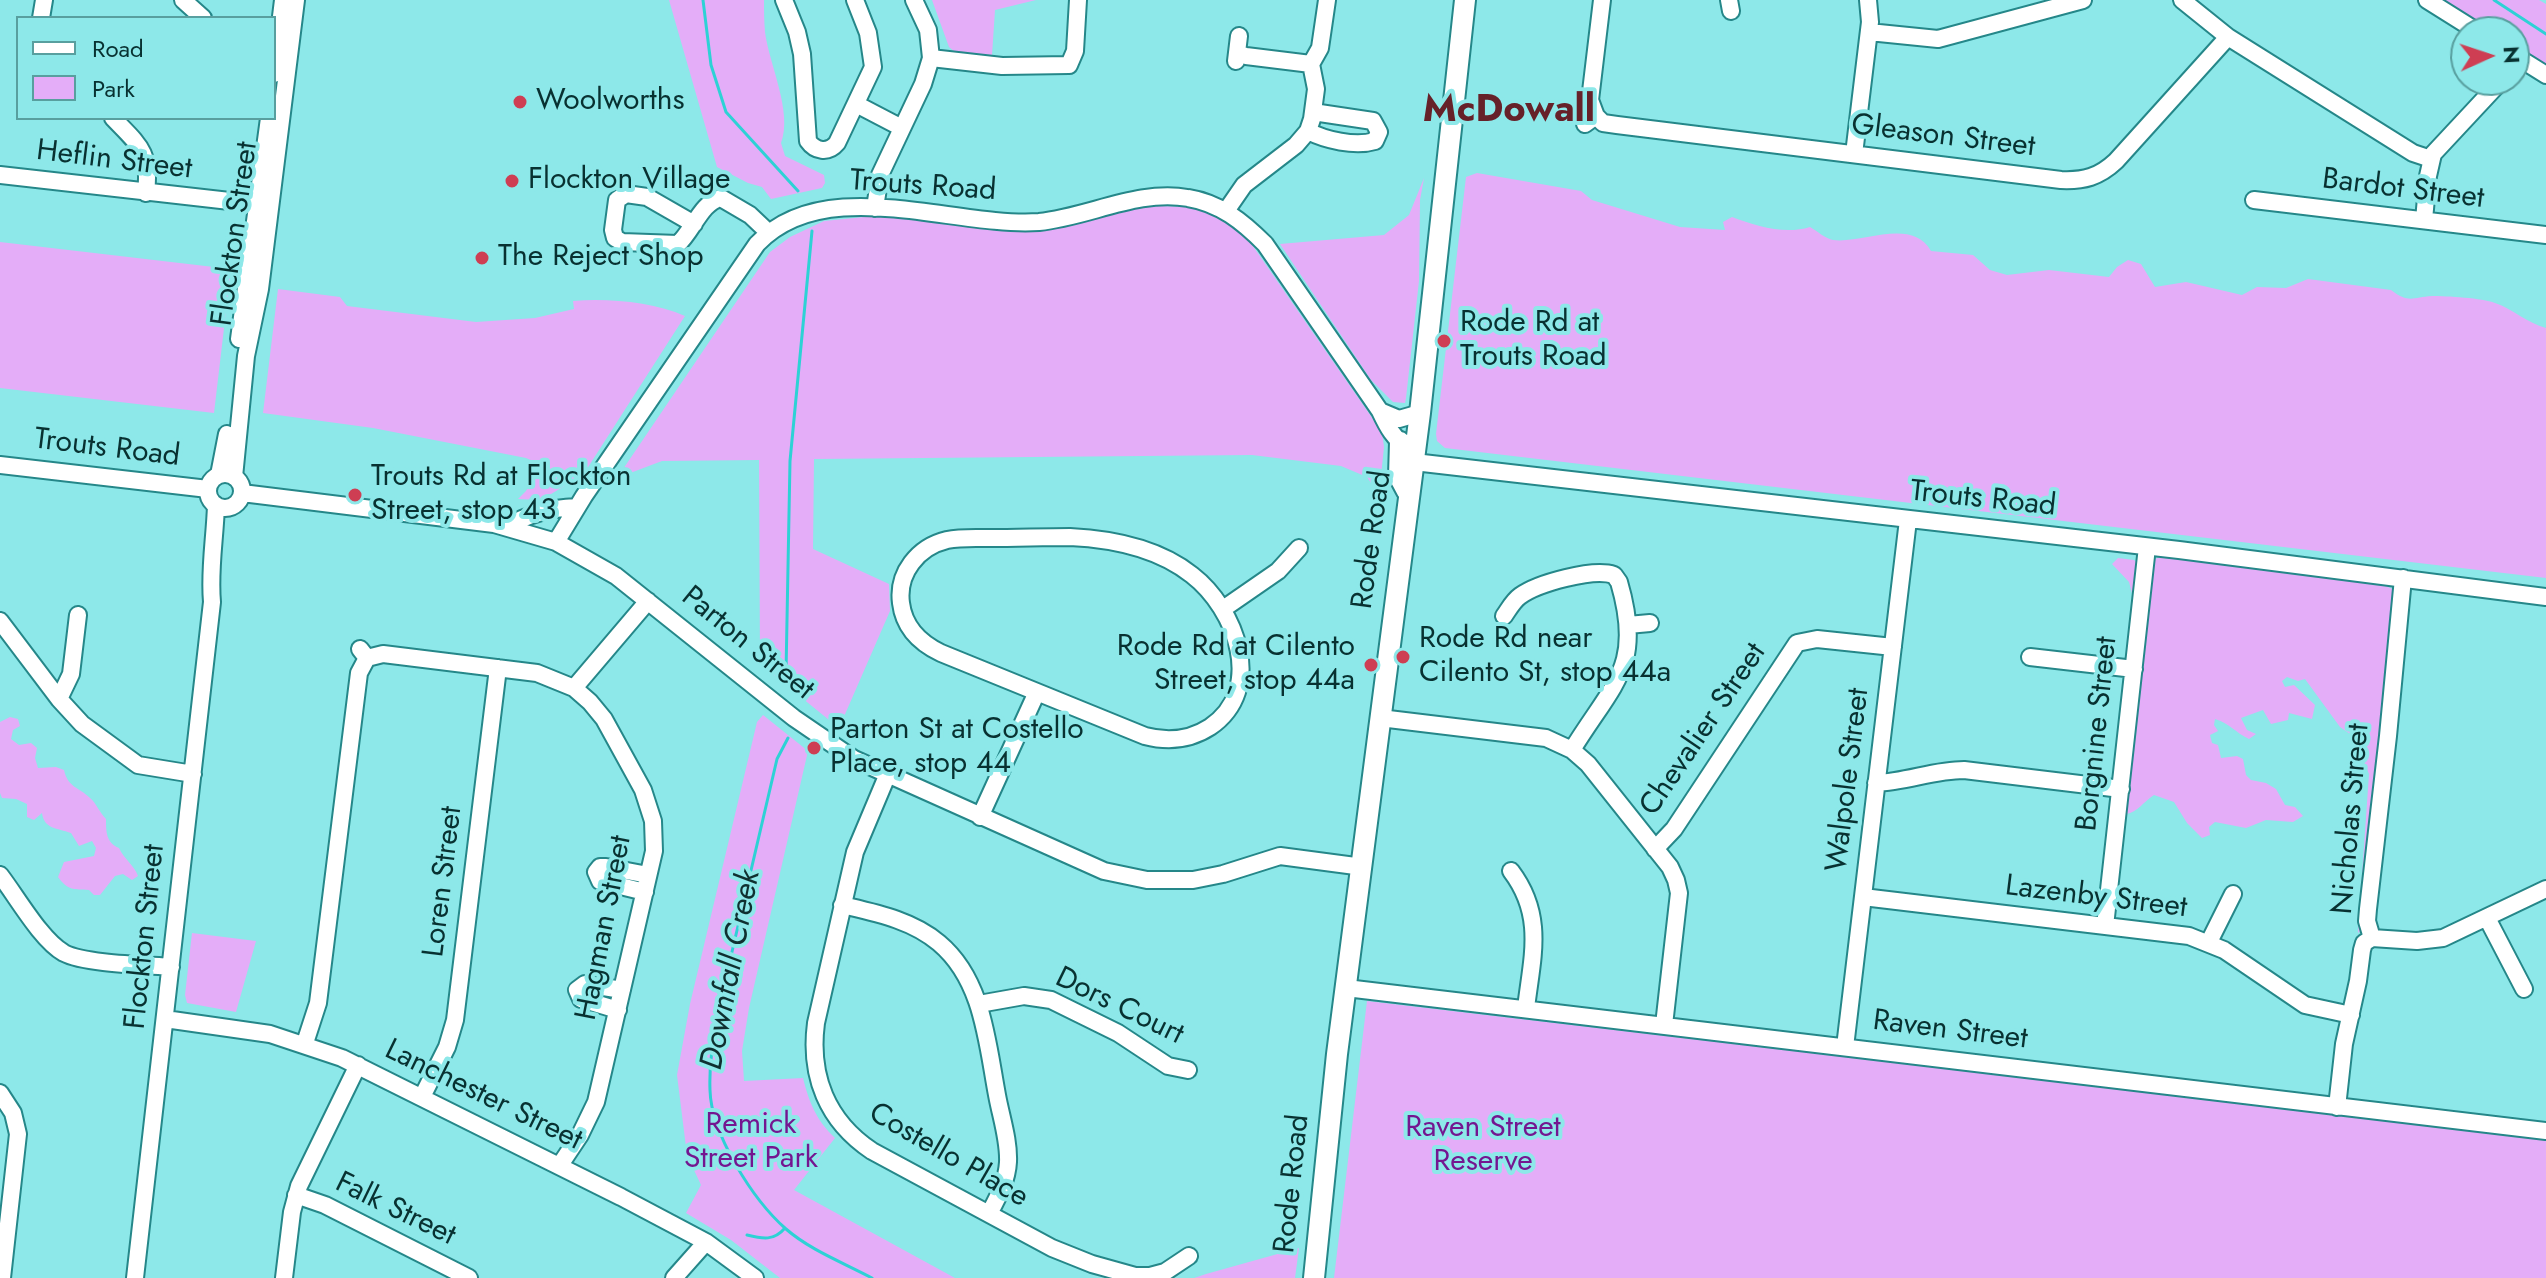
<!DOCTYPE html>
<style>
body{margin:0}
#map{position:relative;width:2546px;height:1278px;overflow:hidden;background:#8de8e9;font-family:Jost,sans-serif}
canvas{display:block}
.legend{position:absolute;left:16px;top:16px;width:260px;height:104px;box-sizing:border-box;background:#8de8e9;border:2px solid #589f9f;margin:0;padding:10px 14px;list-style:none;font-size:24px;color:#083131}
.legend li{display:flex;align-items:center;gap:16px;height:40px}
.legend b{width:40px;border:2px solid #589f9f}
.north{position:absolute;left:2450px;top:16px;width:80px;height:80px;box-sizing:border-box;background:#8de8e9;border:2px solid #589f9f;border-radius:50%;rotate:87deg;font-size:22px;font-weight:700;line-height:32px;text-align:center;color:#083131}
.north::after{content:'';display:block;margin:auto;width:28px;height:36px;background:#ce3e53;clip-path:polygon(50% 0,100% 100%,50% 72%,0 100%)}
</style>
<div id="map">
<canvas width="2546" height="1278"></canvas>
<ul class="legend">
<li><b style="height:10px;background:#fff"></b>Road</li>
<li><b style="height:22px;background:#e4adf8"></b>Park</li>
</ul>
<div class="north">N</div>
</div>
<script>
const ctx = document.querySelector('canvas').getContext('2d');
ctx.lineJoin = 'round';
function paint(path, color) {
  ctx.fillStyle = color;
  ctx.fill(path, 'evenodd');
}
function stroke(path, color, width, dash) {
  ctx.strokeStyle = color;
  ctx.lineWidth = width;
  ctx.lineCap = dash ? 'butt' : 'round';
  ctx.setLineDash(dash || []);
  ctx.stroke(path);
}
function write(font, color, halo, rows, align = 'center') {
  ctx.font = font + ' Jost,sans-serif';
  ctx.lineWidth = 8;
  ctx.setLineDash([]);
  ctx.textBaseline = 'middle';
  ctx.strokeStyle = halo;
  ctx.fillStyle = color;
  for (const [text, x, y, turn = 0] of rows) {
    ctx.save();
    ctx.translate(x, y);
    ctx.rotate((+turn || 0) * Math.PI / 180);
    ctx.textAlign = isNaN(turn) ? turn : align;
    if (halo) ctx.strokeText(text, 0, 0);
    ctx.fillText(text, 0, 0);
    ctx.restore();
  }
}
const green = new Path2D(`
 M669,0H764C764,10 764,21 765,32C769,64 793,112 781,143L785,156L824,175L825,183L822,188L771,199L762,187L748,183L717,167Z
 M932,0H1036L995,10L992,55L955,52L949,47Z
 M2440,0H2539L2546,4V66L2514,46V32H2491Z
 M1477,173L1581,191L1592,200L1680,227L1725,230L1723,222L1732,217C1756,226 1785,235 1810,227C1817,231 1826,239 1833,240C1862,244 1912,217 1931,251L1973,255L1990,270L2007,275L2049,270L2109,277L2117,267L2128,260L2141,264L2155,287L2186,282L2242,295L2257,287L2286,288L2308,279L2391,290C2409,304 2413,297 2432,296C2447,296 2482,298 2495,303C2513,309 2527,323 2546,328V578L1445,448L1437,441L1436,434L1466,177Z
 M1424,178L1420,200L1419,281L1406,398L1405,403L1393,402L1371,380L1280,244L1384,235L1409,215Z
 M1159,206L1194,207L1224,220L1248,239L1382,432L1384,447L1379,495L1367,477L1341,466L1252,455L814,459L813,549L889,584L890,611L839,728L760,664L759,460L662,461L617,478L770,252L790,237L824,221L874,216L1039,231L1134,207Z
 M0,242L231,269L214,413L0,388Z
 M278,289L340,297L347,306L476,322L535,318L574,309L573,301C608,298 653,302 685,316L583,475L541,500L518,499L526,491L537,470L533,461L526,458L373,428L263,413Z
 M2168,554L2374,581L2397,591L2361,930L2358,933L2369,774L2353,736L2340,727L2305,679L2298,681L2287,677L2282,681L2285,687L2294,685L2315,705L2312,719L2289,713L2288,720L2271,724L2263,710L2241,718L2247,730L2256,734L2249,739C2236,733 2229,723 2215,719L2214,725L2218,731L2210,735L2212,743L2218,745L2221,758L2237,756L2243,759L2246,775L2251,780L2266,783L2276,789L2285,805L2295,807L2303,816L2293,822L2266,820L2246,828L2215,822L2209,827L2210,835L2202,838L2187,823L2174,802L2154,795C2143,802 2138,812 2126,814L2145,601L2133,597L2129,582L2112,564L2118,558L2134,560L2140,565Z
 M763,715L808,751L749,1008L742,1051L744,1081L803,1078C809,1102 816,1120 835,1138L794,1190L955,1278H780L731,1240L686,1213L701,1185L687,1155L677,1075L690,1004L757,722Z
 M10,717L18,719L20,726L13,730L11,739L19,745L31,743L37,748L35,758L38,768L56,767L64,770C68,788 79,787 90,798C97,804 99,812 106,819C106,831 106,843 119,848C124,859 134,865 138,876L132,880L123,874L115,876L100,895H94L89,890C74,889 68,891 58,877L64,862L94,856L96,848L92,841L79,846L71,833C57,828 44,829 42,813L34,820L27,817V804L16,799L2,798L0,793V722Z
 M192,933L256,941L236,1012L187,1003L185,995Z
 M1367,1001L2546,1139V1278H1334Z
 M1299,1248L1295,1278H1194L1206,1274Z`);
const stream = new Path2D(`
 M703,0L711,65L726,112L798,191
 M2494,0L2546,34
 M786,673L790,461L812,231
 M788,738L777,759L717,1016C713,1041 709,1065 710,1090C711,1134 753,1200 786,1229C810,1250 844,1263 872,1278
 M747,1235C763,1239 774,1241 785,1228`);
const minor = new Path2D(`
 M183,0L203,18
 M784,0L797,32L802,54L808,141C815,151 828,154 837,143L873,67L868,33L855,0
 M1729,0L1731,11
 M2182,0L2228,37L2413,153L2431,159
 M2427,0L2478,32
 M41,18L44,0
 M1869,32L1938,39L2083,0
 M1237,53L1246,56L1311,64
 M2514,55L2546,75
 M931,58L1002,66L1069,65L1075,51L1078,0
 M1236,61L1239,36
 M274,74L283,0
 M856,104L902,128
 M1596,116L1590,100L1602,0
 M113,118C139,145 151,152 146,193
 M1585,124L1596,116L1603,123L1617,125L2061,180C2084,181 2099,177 2116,161L2228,37
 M1308,131C1325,140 1355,147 1375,141L1379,132L1373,121L1313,112
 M1854,154L1870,22L1868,0
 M0,175L265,205
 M2254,200L2546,235
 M875,208L880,175L923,84L931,58L928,30L914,0
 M1226,211L1244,185L1296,145L1308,131L1312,119L1316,89L1311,64L1320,48L1327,0
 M2424,220L2428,176L2433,154L2502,80
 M694,224L647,197L626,194L617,200L613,230L615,238L622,242L678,244C692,232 702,201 721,198L750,215L769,233
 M239,339L269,118
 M1380,411L1399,419L1420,413
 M1414,462L2179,550L2546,597
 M0,465L208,489
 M208 491a17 17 0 1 1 34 0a17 17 0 1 1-34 0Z
 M219,475L227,434
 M234,477L246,356L260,289L296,0
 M242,493L494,524L556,542L616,576L794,718L854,759L1104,871L1147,880H1193L1223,874L1280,856L1363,867
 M508,527C528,513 553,508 577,507
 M1070,537C1112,539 1158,548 1192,575C1236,609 1266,689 1210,727C1190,740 1168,742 1145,736L941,653C920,643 904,628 901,603C897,573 918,547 947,540C961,537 976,538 990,538C1017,538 1043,537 1070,537Z
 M556,542L584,496L757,244C825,172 953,228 1039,222C1089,217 1138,189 1188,198C1220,203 1243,222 1265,244L1380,411C1387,426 1394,440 1409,448
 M1223,609L1278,571L1299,548
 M1504,616C1509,609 1513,601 1520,596C1538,583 1593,568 1614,575L1619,582C1644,667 1613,683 1572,750
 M0,621L59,699L82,724L138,765L193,774
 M1628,625L1650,623
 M2030,657L2134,669
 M367,658L383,654L537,673L574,688L590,702L604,719L643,790L653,821L654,851L596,1102L580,1135L560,1165
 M574,688L648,601
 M59,699L71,674L78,615
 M1380,718L1546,738L1572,750L1588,764L1670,867L1676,880L1679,893L1664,1025
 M887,776L855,852L816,1023C809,1076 827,1121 872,1151L1052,1248L1092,1264L1135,1276H1150L1165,1272L1189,1256
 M1876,783C1906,782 1934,770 1964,770L2121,789
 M980,817L1037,692
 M1655,849L1674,829L1797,643L1817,639L1893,647
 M1511,871C1545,916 1532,957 1526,1008
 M0,875C17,897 41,940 64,953C85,964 146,965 171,967
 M645,892L600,881L596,872L600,867H606L648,875
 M1863,897L2189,936L2224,950L2305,1005L2351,1015
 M842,905C876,913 912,920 939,943C983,980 987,1042 997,1095C1001,1117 1009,1140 1008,1162C1007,1181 998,1197 989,1214
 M2487,918L2524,989
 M2105,926L2147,547
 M2372,938L2367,921L2368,909L2388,736L2403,578
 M2372,938L2417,941L2443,938L2546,889
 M2209,942L2233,894
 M1346,988L2546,1131
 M979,1004L1024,996L1051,1000L1118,1033L1168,1066L1188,1070
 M618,1010L581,999L577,990L585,984L622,990
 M165,1019L270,1034L342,1058L621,1197L706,1242L755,1278
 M305,1043L318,1003L359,673L367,658L360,649
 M1845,1047L1908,520
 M0,1093L13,1113L18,1134L2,1278
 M422,1097L447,1047L455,1020L498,668
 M2337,1107L2344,1044L2358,981L2362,950L2364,943L2372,938
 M296,1195L325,1205L469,1278
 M135,1278L212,602C209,570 215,538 216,505
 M284,1278L292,1212L299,1186L358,1065
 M674,1278L706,1242`);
const major = new Path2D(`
 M1400,442L1399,476L1407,491
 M1314,1278L1337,1054L1420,413L1465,0`);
const markers = [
 [520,102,8,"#ce3e53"],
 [512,181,8,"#ce3e53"],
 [482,258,8,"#ce3e53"],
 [1444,341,8,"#ce3e53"],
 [355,495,8,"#ce3e53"],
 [1403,657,8,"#ce3e53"],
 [1371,665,8,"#ce3e53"],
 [814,748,8,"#ce3e53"]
];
const poiNames = [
 ["Woolworths",536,102],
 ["Flockton Village",528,181],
 ["The Reject Shop",498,258],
 ["Rode Rd at",1460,324],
 ["Trouts Road",1460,358],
 ["Trouts Rd at Flockton",371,478],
 ["Street, stop 43",371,512],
 ["Rode Rd near",1419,640],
 ["Cilento St, stop 44a",1419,674],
 ["Rode Rd at Cilento",1355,648,"right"],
 ["Street, stop 44a",1355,682,"right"],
 ["Parton St at Costello",830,731],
 ["Place, stop 44",830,765]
];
const streetNames = [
 ["Gleason Street",1943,137,7],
 ["Heflin Street",114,161,7],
 ["Trouts Road",923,187,4],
 ["Bardot Street",2403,190,7],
 ["Flockton Street",236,234,-82],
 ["Trouts Road",107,449,7],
 ["Trouts Road",1983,500,6],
 ["Rode Road",1373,540,-82],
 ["Parton Street",747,644,39],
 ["Chevalier Street",1704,730,-56],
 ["Borgnine Street",2098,734,-84],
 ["Walpole Street",1849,780,-83],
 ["Nicholas Street",2352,819,-85],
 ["Loren Street",444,882,-83],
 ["Lazenby Street",2096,898,7],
 ["Hagman Street",605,928,-79],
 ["Flockton Street",146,937,-84],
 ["Dors Court",1119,1007,26],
 ["Raven Street",1950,1031,7],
 ["Lanchester Street",483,1096,26],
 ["Costello Place",948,1156,30],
 ["Rode Road",1293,1184,-84],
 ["Falk Street",395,1210,26]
];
const parkNames = [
 ["Remick",751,1126],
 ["Street Park",751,1160],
 ["Raven Street",1483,1129],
 ["Reserve",1483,1163]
];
const waterNames = [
 ["Downfall Creek",732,970,-79]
];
const districtNames = [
 ["McDowall",1509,112]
];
paint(green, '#e4adf8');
stroke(stream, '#2dd2d5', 3);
stroke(minor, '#258789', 20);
stroke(major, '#258789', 24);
stroke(minor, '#fff', 16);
stroke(major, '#fff', 20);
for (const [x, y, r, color] of markers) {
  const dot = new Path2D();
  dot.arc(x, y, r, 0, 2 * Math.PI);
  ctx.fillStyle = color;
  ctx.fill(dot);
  stroke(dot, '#8de8e9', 3);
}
write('30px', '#083131', '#8de8e9', poiNames, 'left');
write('30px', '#083131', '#8de8e9', streetNames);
write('30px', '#741690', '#8de8e9', parkNames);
write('italic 32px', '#0f3030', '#8de8e9', waterNames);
write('bold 38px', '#662129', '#8de8e9', districtNames);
</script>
